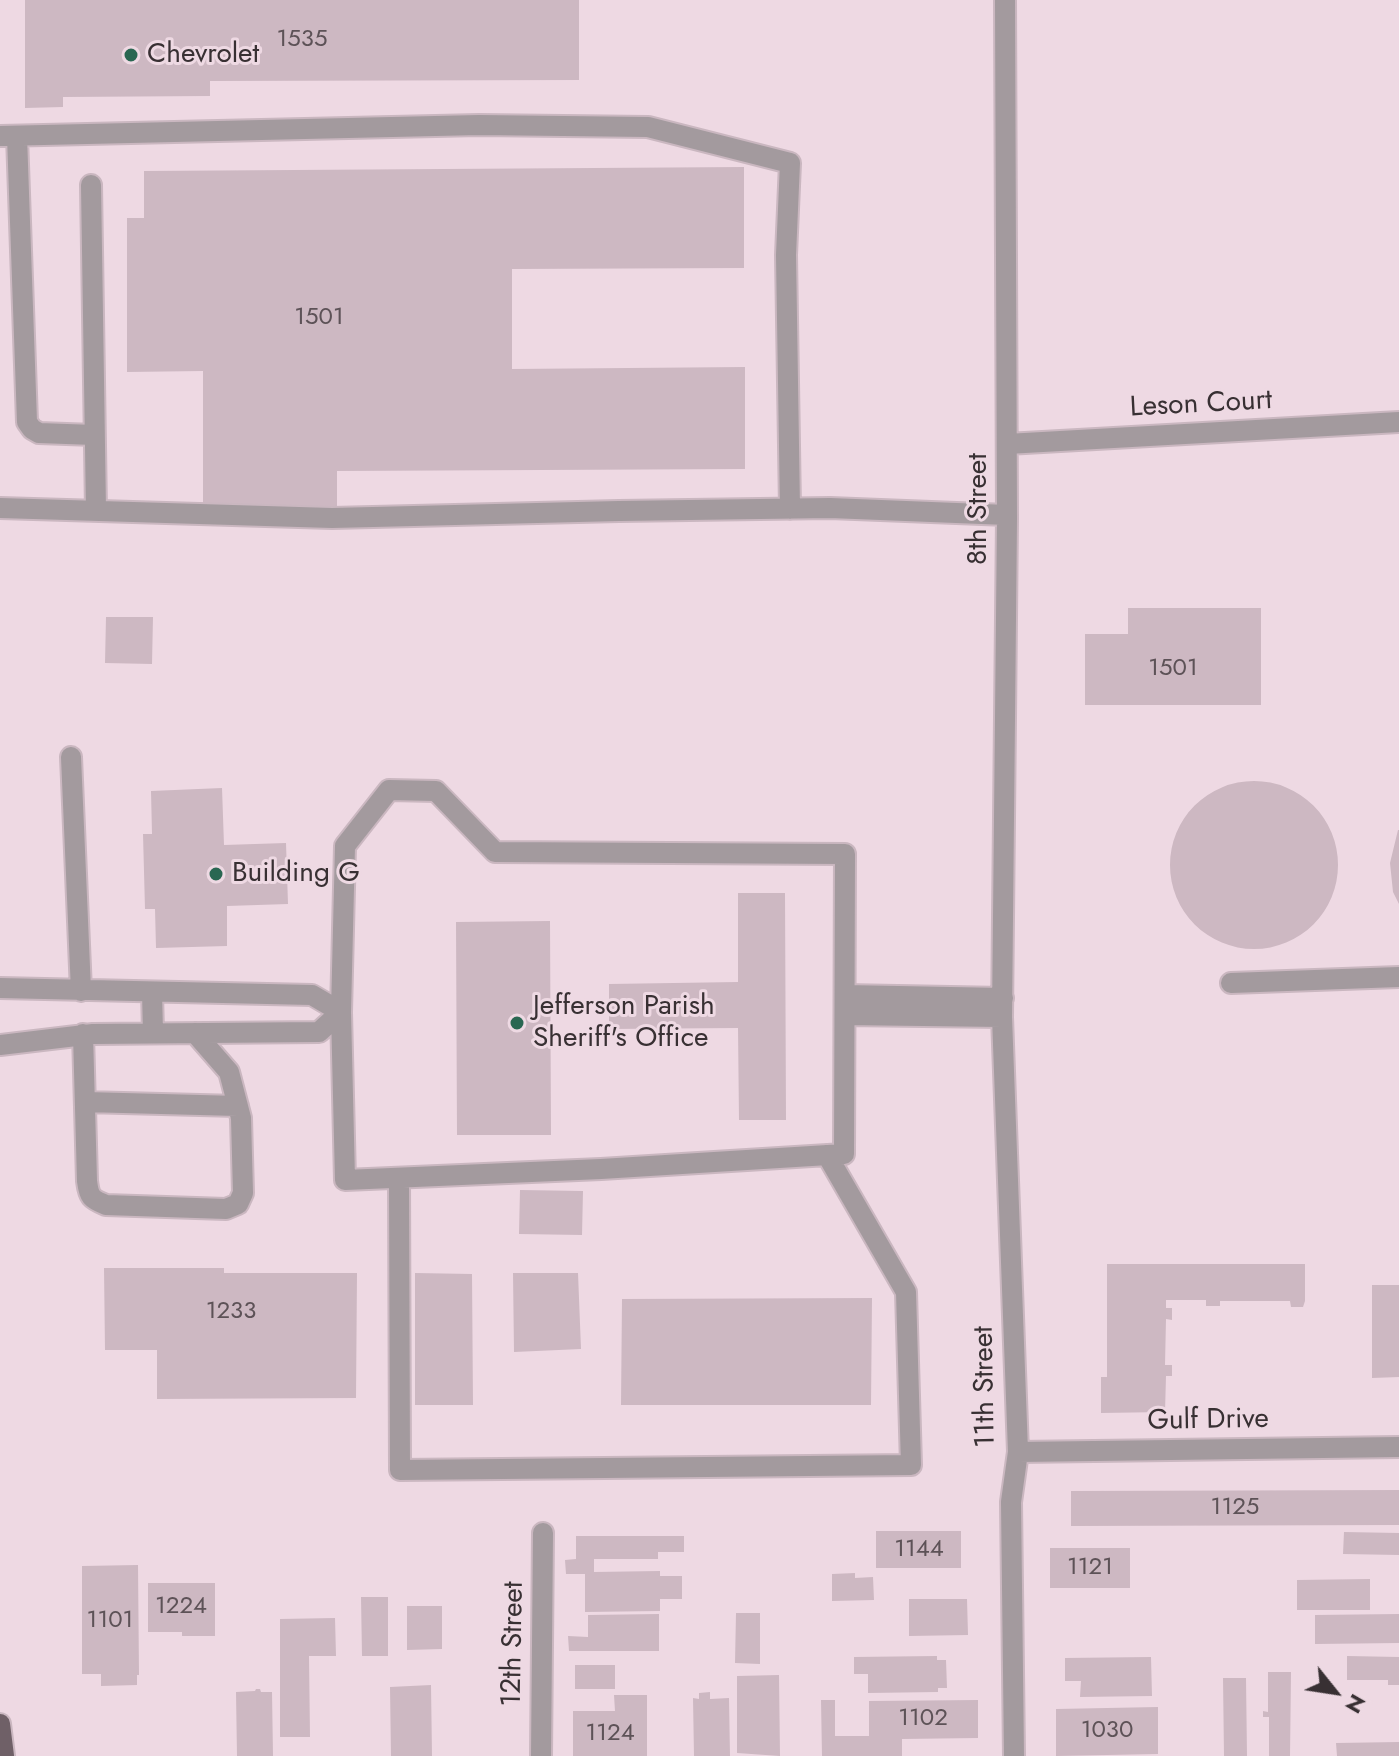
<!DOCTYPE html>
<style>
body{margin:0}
#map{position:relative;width:1399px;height:1756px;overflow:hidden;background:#eed9e3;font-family:Jost,sans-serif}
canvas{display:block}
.north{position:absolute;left:1295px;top:1652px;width:80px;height:80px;-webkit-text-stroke:6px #eed9e3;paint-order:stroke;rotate:120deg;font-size:22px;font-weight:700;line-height:32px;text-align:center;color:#383033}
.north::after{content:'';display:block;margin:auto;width:28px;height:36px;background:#383033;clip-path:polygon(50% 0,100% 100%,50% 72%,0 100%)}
</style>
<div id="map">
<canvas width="1399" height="1756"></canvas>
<div class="north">N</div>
</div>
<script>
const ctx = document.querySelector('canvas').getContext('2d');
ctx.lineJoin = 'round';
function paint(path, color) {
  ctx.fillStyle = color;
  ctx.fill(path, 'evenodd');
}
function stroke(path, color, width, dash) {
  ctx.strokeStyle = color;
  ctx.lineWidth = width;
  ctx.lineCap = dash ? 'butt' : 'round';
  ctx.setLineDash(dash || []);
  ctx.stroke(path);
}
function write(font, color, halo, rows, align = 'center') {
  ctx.font = font + ' Jost,sans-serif';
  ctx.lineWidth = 6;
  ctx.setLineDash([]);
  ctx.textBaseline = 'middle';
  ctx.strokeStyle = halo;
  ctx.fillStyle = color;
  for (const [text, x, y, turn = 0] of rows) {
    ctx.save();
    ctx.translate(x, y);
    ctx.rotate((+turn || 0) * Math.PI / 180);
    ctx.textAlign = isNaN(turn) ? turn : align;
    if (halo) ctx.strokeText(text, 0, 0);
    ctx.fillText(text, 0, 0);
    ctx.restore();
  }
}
const building = new Path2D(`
 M25,0H579V80L210,81V96L63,97V107L25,108Z
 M744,167V268L512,269V369L745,367V469L337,471V507H203V371L127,372V218H144V171Z
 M1128,608H1261V705H1085V634H1128Z
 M106,617H153L152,664L105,663Z
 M1170 865a84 84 0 1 1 168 0a84 84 0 1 1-168 0Z
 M222,788L224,845L286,843L288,904L227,906V946L156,948L155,909H145L143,834H152L151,791Z
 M1398,830H1399V904L1393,892L1390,863Z
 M738,893H785L786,1120H739L738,1028L609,1029V984L738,982Z
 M550,921L551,1135H457L456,922Z
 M520,1190L583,1191L582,1235L519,1234Z
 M1107,1264H1305V1301L1303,1307H1291L1290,1301H1220V1306H1206V1300H1166V1308H1172V1320L1166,1319L1165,1365H1172V1376H1166L1165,1412L1101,1413V1377H1107Z
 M104,1268H224V1273H357L356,1398L157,1399V1350H105Z
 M415,1273L472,1274L473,1405H415Z
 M513,1273H578L581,1349L514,1352Z
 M1372,1285H1399V1377L1372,1378Z
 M872,1298L871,1405H621L622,1299Z
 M1399,1490V1525L1071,1526V1491Z
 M876,1531H961V1568H876Z
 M1344,1532L1399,1533V1555L1343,1554Z
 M576,1536H684V1552H658V1559H594V1572L660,1571V1576H682V1599H660V1611L585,1612V1574H566L565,1560L576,1559Z
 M1050,1548H1130V1588H1050Z
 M138,1565L139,1675H137V1685L101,1686V1674H82V1566Z
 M855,1573V1578L873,1577L874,1600L832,1601V1574Z
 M1370,1579V1610H1297V1580Z
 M148,1583H215V1636H182V1632H148Z
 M361,1597H388V1656H362Z
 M909,1599H967L968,1635L909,1636Z
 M407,1606H442V1649L407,1650Z
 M736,1613H760V1664L735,1663Z
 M659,1614V1651H569L568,1636L588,1637V1615Z
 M1399,1614V1643L1315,1644V1615Z
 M335,1618L336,1656H309L310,1737H280V1619Z
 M937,1656V1660H946L947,1688H938V1692L868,1693V1674H854V1657Z
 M1347,1656L1399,1657V1685H1388V1680H1347Z
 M1151,1657L1152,1696L1080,1697L1081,1681H1065V1658Z
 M575,1665H615V1689H575Z
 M1268,1672H1291L1290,1756H1269V1717H1263V1711L1268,1712Z
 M779,1675L780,1756L737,1753V1676Z
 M1223,1678H1246L1247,1756H1224Z
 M431,1685L432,1756H391L390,1687Z
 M256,1689H260L261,1692H272L273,1756H237L236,1692L255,1691Z
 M710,1692V1699L729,1698L730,1756H694L693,1698L699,1699V1693Z
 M614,1695H647V1756H573V1711H615Z
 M821,1700H835V1736H869V1701L978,1700V1738L902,1739V1756H822Z
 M1158,1707V1754L1056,1756V1709Z
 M1399,1742V1756H1337L1336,1743Z`);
const minor = new Path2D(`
 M1005,0L1007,518L1002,1017L1018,1452L1011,1502L1014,1756
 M0,136L479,125L648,127L790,163L786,255L790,509
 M17,136L27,422L32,429L39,433L94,435
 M91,185L96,511
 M1007,444L1399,422
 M0,508L332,518L619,511L830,508L1007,515
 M71,757L81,991
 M1231,983L1399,977
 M0,988L312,995L341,1012
 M152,992L153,1033
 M845,995L1003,998
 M845,1015L1002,1017
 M83,1034L87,1181C89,1197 91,1199 106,1205L226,1209L238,1204L243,1193L241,1118L229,1072L195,1033
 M0,1045L93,1034L319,1032L341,1012L345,846L389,790L436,791L495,852L845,854L844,1154L601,1169L345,1180L341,1012
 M85,1102L238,1106
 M399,1178L400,1470L911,1465L906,1292L827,1155
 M1018,1452L1399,1447
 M541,1756L543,1533`);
const major = new Path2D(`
 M0,1724L4,1756`);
const markers = [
 [131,55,8,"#2a6752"],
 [216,874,8,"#2a6752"],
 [517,1023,8,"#2a6752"]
];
const numberNames = [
 ["1535",302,40],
 ["1501",319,318],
 ["1501",1173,669],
 ["1233",231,1312],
 ["1125",1235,1508],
 ["1144",919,1550],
 ["1121",1090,1568],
 ["1224",181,1607],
 ["1101",110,1621],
 ["1102",923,1719],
 ["1030",1107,1731],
 ["1124",610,1734]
];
const poiNames = [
 ["Chevrolet",147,55],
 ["Building G",232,874],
 ["Jefferson Parish",533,1007],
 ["Sheriff's Office",533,1039]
];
const streetNames = [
 ["Leson Court",1201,405,-3],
 ["8th Street",979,509,-90],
 ["11th Street",986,1387,-91],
 ["Gulf Drive",1208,1421,-1],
 ["12th Street",514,1644,-89]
];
paint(building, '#cdb8c2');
stroke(minor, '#cab7c0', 24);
stroke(major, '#cab7c0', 24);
stroke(minor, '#a39a9e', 20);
stroke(major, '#6f6067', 20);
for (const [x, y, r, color] of markers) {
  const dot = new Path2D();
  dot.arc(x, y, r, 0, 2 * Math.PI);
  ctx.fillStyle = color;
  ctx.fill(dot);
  stroke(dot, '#eed9e3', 3);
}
write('24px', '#5d5257', null, numberNames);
write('28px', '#383033', '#eed9e3', poiNames, 'left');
write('28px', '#383033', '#eed9e3', streetNames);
</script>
